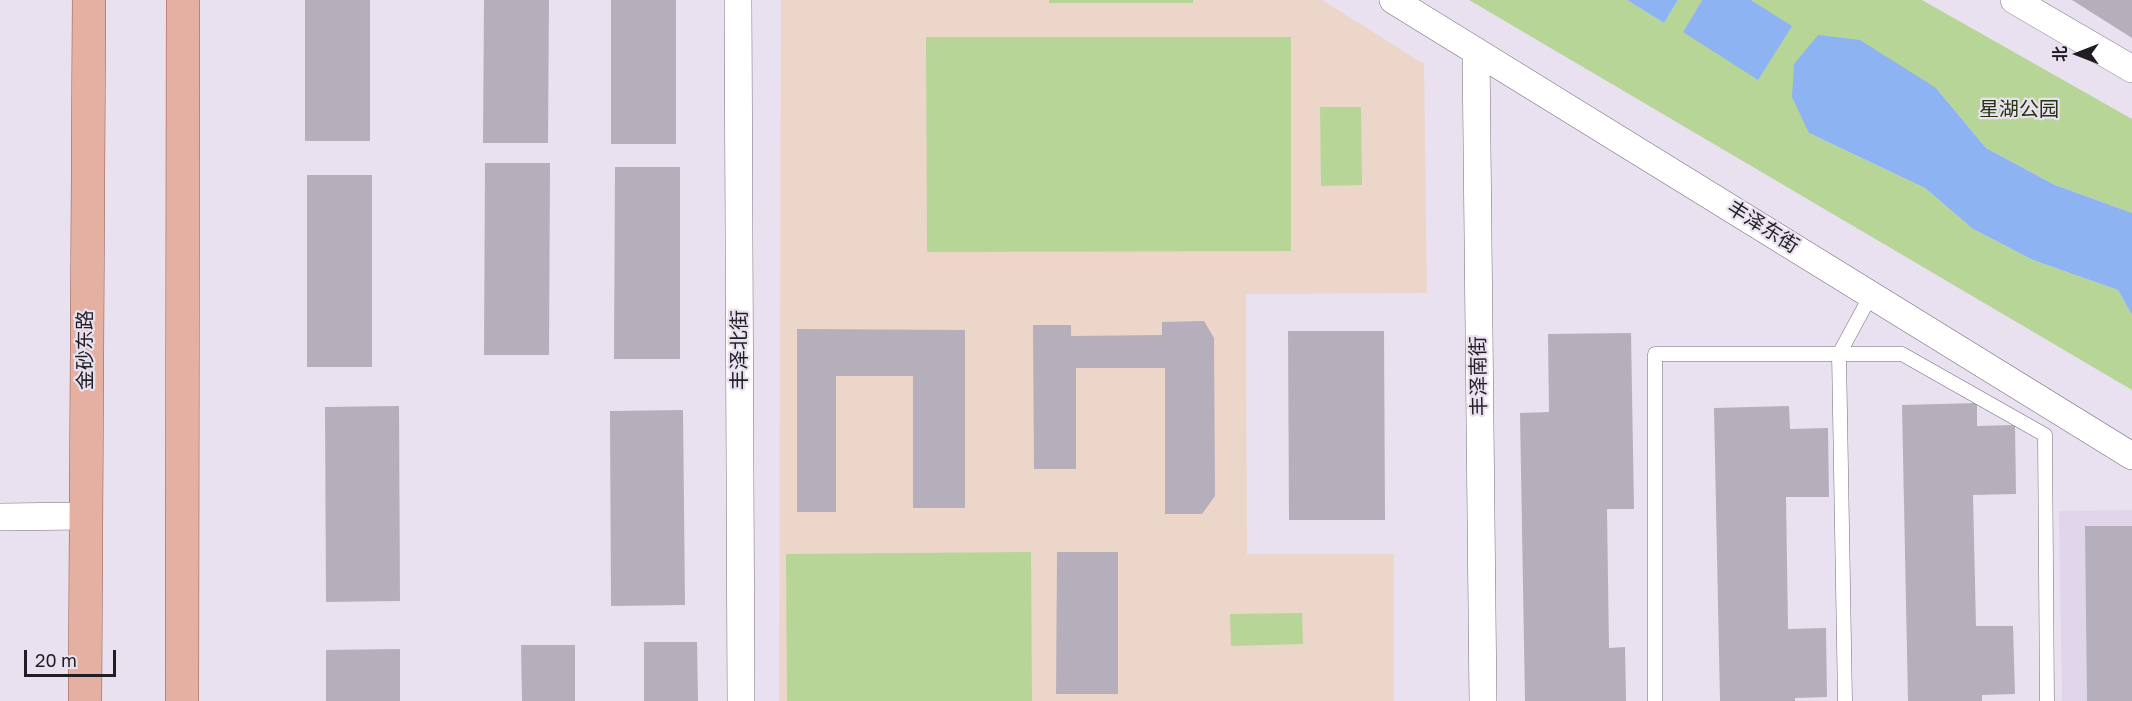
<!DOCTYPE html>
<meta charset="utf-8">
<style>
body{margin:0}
#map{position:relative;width:2132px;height:701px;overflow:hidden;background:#e9e1ef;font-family:"Golos Text","Noto Sans SC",sans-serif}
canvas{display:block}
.north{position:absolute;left:2048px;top:24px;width:60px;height:60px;-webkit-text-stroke:4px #e9e1ef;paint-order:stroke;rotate:270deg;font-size:16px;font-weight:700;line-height:24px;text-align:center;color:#201e23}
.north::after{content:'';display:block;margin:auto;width:21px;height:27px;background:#201e23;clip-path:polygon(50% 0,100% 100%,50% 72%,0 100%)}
.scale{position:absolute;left:24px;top:650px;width:92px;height:27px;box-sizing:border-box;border:3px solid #201e23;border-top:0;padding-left:8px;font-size:18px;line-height:21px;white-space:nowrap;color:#201e23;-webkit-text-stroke:4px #e9e1ef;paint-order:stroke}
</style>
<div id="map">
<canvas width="2132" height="701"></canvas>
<div class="north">北</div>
<div class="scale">20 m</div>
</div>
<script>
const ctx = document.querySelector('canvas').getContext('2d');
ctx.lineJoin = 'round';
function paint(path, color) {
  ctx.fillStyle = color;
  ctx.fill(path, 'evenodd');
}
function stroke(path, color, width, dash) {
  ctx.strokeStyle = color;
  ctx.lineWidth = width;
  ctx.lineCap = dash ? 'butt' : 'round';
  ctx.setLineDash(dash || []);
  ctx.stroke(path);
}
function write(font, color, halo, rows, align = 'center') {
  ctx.font = font + ' "Golos Text","Noto Sans SC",sans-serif';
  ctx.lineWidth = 4.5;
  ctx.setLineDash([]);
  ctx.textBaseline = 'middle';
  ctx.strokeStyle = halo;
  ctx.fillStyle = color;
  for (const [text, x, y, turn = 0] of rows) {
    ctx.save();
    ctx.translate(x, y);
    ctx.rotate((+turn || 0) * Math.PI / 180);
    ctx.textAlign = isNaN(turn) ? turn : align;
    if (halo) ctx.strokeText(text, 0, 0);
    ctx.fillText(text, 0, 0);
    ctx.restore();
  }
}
const built = new Path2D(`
 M2132,510V701H2062L2059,511Z`);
const education = new Path2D(`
 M781,0H1322L1424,64L1427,293L1246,294L1247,554H1394V701H779Z`);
const green = new Path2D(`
 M1049,0H1193V3H1049Z
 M1469,0H1627L1664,23L1678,0H1702L1683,32L1791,26L1751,0H1922L2132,119V213L2055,185L1986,148L1936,88L1809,133L1925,188L1973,229L2033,260L2118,290L2132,315V390Z
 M926,37H1291V251L927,252Z
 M1320,107H1361L1362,185L1321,186Z
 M1031,552L1032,701H787L786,554Z
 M1302,613L1303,644L1231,646L1230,614Z`);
const water = new Path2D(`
 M1627,0H1678L1664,23Z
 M1702,0H1751L1792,26L1758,80L1683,32Z
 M1818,35L1860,40L1936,88L1986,148L2055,185L2132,213V315L2118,290L2033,260L1973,229L1925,188L1809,133L1792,97L1794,64Z`);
const building = new Path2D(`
 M305,0H370V141H305Z
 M484,0H549L548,143H483Z
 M611,0H676V144H611Z
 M2072,0H2132V38Z
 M485,163H550L549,355H484Z
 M615,167H680V359H614Z
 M307,175H372V367H307Z
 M1204,321L1214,338L1215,496L1202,514H1165V368H1076V469H1034L1033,325H1071V336L1162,335V322Z
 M797,329L965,330V508H913V376H836V512H797Z
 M1288,331H1384L1385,520H1289Z
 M1631,333L1634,509H1607L1609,648L1625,647L1626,701H1525L1520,413L1549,412L1548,334Z
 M1977,403V426L2015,425L2016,494L1973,495L1976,626H2013L2015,694L1982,695V701H1908L1902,405Z
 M399,406L400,601L326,602L325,407Z
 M1789,406L1790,429L1828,428L1829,497H1786L1788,629L1826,628L1827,697L1795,698V701H1720L1714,408Z
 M683,410L685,605L611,606L610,411Z
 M2085,526H2132V701H2087Z
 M1057,552H1118V694H1056Z
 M644,642H697L698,701H644Z
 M521,645H575V701H522Z
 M400,649V701H326V650Z`);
const service = new Path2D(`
 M1655,701V354H1902L2045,435L2047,701
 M1845,701L1839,354L1871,295`);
const minor = new Path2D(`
 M738,0L741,701
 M1393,0L2132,456
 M2014,0L2132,69
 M1476,51L1483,701
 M0,517L85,516`);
const primary = new Path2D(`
 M85,701L89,0
 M182,701L183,0`);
const parkNames = [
 ["星湖公园",2019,110]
];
const streetNames = [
 ["丰泽东街",1763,227,32],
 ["金砂东路",86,350,-90],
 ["丰泽北街",740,350,-90],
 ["丰泽南街",1479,376,-91]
];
paint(built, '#e0d5ea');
paint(education, '#ecd6c9');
paint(green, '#b7d597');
paint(water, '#8db3f2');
paint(building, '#b5aebb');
stroke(service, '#766f7c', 15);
stroke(minor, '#766f7c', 28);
stroke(primary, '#925a4d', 34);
stroke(service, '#fff', 14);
stroke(minor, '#fff', 27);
stroke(primary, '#e3b0a1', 33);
write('20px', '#24340f', '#e9e1ef', parkNames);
write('20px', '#201e23', '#e9e1ef', streetNames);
</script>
